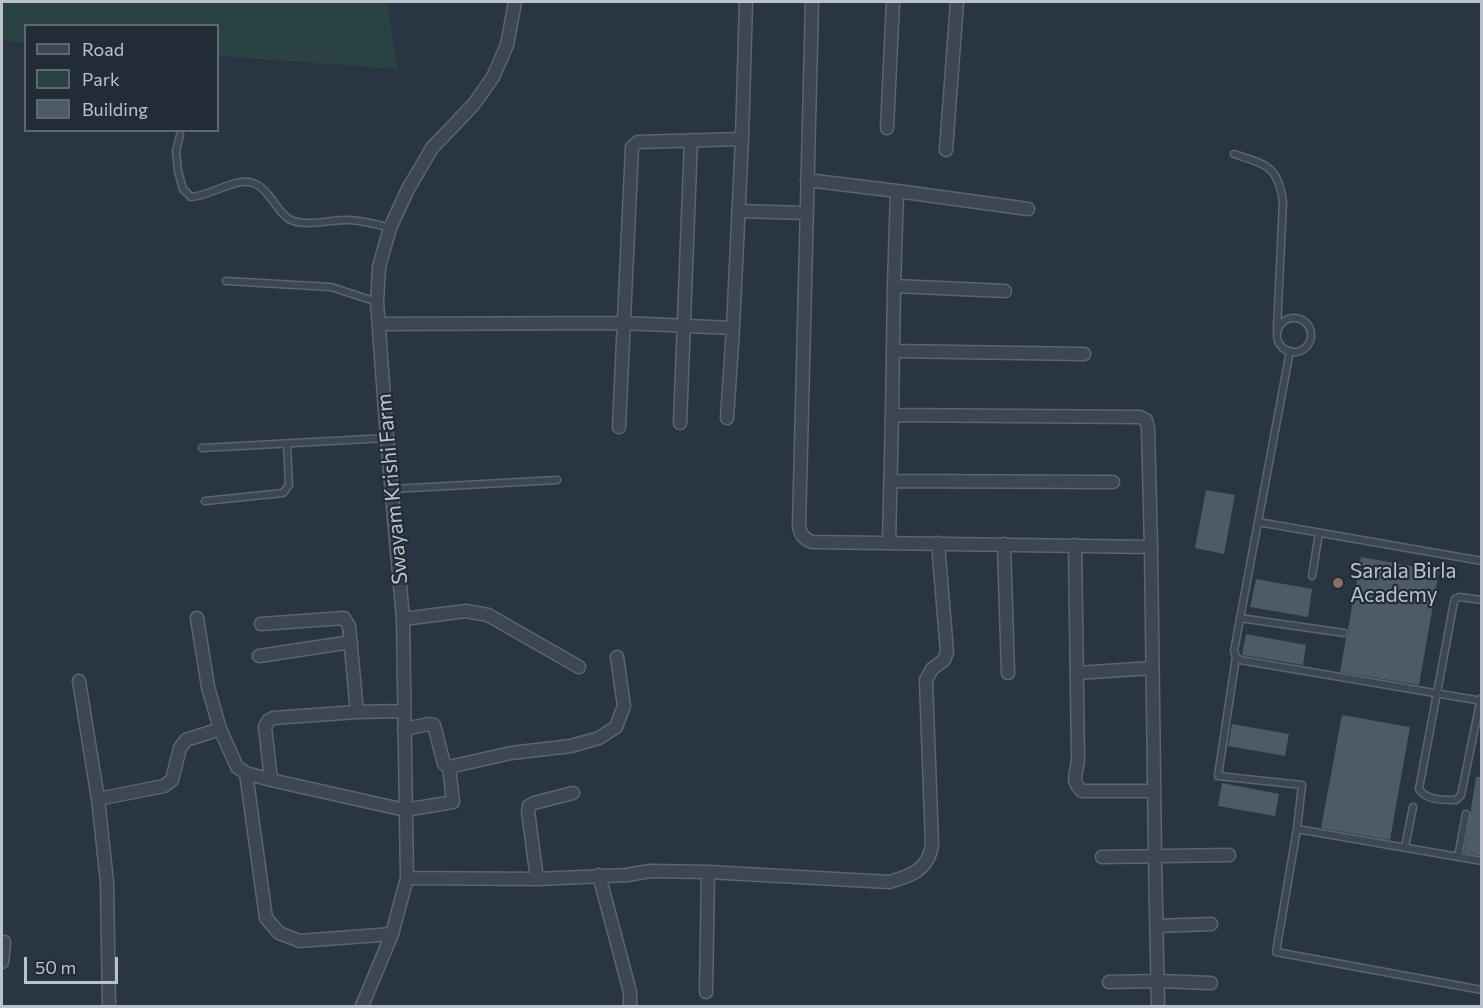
<!DOCTYPE html>
<style>
body{margin:0}
#map{position:relative;width:1483px;height:1008px;overflow:hidden;background:#293542;font-family:Commissioner,sans-serif}
canvas{display:block}
.frame{position:absolute;inset:0;border:3px solid #bac2cb;pointer-events:none}
.legend{position:absolute;left:24px;top:24px;width:195px;height:108px;box-sizing:border-box;background:#222c37;border:2px solid #5f6872;margin:0;padding:8px 10px;list-style:none;font-size:18px;color:#bac2cb}
.legend li{display:flex;align-items:center;gap:12px;height:30px}
.legend b{width:30px;border:2px solid #5f6872}
.scale{position:absolute;left:24px;top:957px;width:94px;height:27px;box-sizing:border-box;border:3px solid #bac2cb;border-top:0;padding-left:8px;font-size:18px;line-height:21px;white-space:nowrap;color:#bac2cb;-webkit-text-stroke:4px #222c37;paint-order:stroke}
</style>
<div id="map">
<canvas width="1483" height="1008"></canvas>
<div class="frame"></div>
<ul class="legend">
<li><b style="height:8px;background:#3d4752"></b>Road</li>
<li><b style="height:16px;background:#2b4243"></b>Park</li>
<li><b style="height:16px;background:#4d5b67"></b>Building</li>
</ul>
<div class="scale">50 m</div>
</div>
<script>
const ctx = document.querySelector('canvas').getContext('2d');
ctx.lineJoin = 'round';
function paint(path, color) {
  ctx.fillStyle = color;
  ctx.fill(path, 'evenodd');
}
function stroke(path, color, width, dash) {
  ctx.strokeStyle = color;
  ctx.lineWidth = width;
  ctx.lineCap = dash ? 'butt' : 'round';
  ctx.setLineDash(dash || []);
  ctx.stroke(path);
}
function write(font, color, halo, rows, align = 'center') {
  ctx.font = font + ' Commissioner,sans-serif';
  ctx.lineWidth = 4.5;
  ctx.setLineDash([]);
  ctx.textBaseline = 'middle';
  ctx.strokeStyle = halo;
  ctx.fillStyle = color;
  for (const [text, x, y, turn = 0] of rows) {
    ctx.save();
    ctx.translate(x, y);
    ctx.rotate((+turn || 0) * Math.PI / 180);
    ctx.textAlign = isNaN(turn) ? turn : align;
    if (halo) ctx.strokeText(text, 0, 0);
    ctx.fillText(text, 0, 0);
    ctx.restore();
  }
}
const green = new Path2D(`
 M2,2H387L398,69L218,56V26H26L25,43L2,41Z`);
const building = new Path2D(`
 M1206,490L1235,495L1224,554L1195,548Z
 M1361,557L1439,571L1419,685L1340,672L1346,638L1349,634L1348,629Z
 M1256,579L1312,589L1308,617L1250,607Z
 M1246,634L1306,645L1303,665L1242,655Z
 M1342,715L1410,727L1390,840L1321,828Z
 M1232,724L1289,734L1285,756L1228,746Z
 M1476,777H1482V856L1464,853Z
 M1222,783L1279,794L1275,816L1218,806Z`);
const service = new Path2D(`
 M180,135L176,151L178,171L183,189L191,197C211,196 235,177 253,183C268,187 277,212 289,219C305,228 332,219 349,220C363,221 377,224 390,228
 M1234,154C1266,165 1278,165 1283,202L1277,328
 M226,281L331,287L377,302
 M1277 335a17 17 0 1 1 34 0a17 17 0 1 1-34 0Z
 M202,448L387,438
 M392,489L557,480
 M205,501L283,493L289,485L287,444
 M1258,522L1290,351
 M1482,561L1258,522L1234,651L1236,657L1240,660L1482,701
 M1312,576L1319,533
 M1240,618L1344,633
 M1236,657L1218,776L1302,785L1297,829L1276,952L1482,990
 M1481,698L1461,795L1456,800C1444,800 1427,801 1419,789L1454,602L1455,599L1459,597L1482,600
 M1297,829L1482,861
 M1405,847L1413,807
 M1458,857L1466,814`);
const minor = new Path2D(`
 M812,2L799,527C801,535 804,539 812,542L1151,547L1155,857L1158,1006
 M887,128L893,2
 M946,150L957,2
 M807,180L897,191L894,286L892,415L1140,417L1146,420L1148,428L1151,547
 M897,191L1028,209
 M738,211L806,213
 M894,286L1005,291
 M379,324L624,323L733,328L742,139L746,2
 M893,351L1084,354
 M727,418L733,328
 M680,423L691,140
 M619,427L632,147L638,142L742,139
 M891,481L1113,482
 M889,542L892,415
 M1004,544L1008,673
 M1075,545L1078,760C1077,774 1070,780 1082,791H1154
 M197,618L208,687L220,729L237,767L246,773L271,780L405,810L453,802L449,767
 M403,619L466,611L488,615L579,667
 M261,624L344,618L349,626L357,712
 M259,656L351,642
 M1077,673L1152,668
 M79,681L98,799
 M404,729L429,724L434,725L444,764L449,767L511,753L571,746L599,738L616,727L624,706L617,657
 M246,773L266,918L279,933L300,941L392,934
 M271,780L265,727L268,721L273,718L357,712L404,711
 M1102,857L1229,855
 M599,875L630,992V1006
 M407,878L537,879L627,875L650,871L708,872L889,882C911,876 928,870 932,845L926,680L932,669L944,660L947,652L938,543
 M537,879L528,811L529,806L534,803L573,793
 M1156,926L1211,924
 M2,962L4,942
 M1109,982L1158,981L1211,983
 M706,992L708,872
 M109,1006L107,882L98,799L164,786L172,780L180,748L186,740L220,729
 M362,1006L392,934L407,878L403,619L387,438L377,302L379,267L390,228L408,189L432,148L474,104L493,77L507,45L515,2`);
const markers = [
 [1338,583,6,"#8d6e63"]
];
const streetNames = [
 ["Swayam Krishi Farm",392,489,-95]
];
const poiNames = [
 ["Sarala Birla",1350,571],
 ["Academy",1350,595]
];
paint(green, '#2b4243');
paint(building, '#4d5b67');
stroke(service, '#5b656f', 9);
stroke(minor, '#5b656f', 15);
stroke(service, '#3d4752', 6);
stroke(minor, '#3d4752', 12);
for (const [x, y, r, color] of markers) {
  const dot = new Path2D();
  dot.arc(x, y, r, 0, 2 * Math.PI);
  ctx.fillStyle = color;
  ctx.fill(dot);
  stroke(dot, '#222c37', 2);
}
write('21px', '#bac2cb', '#222c37', streetNames);
write('21px', '#bac2cb', '#222c37', poiNames, 'left');
</script>
